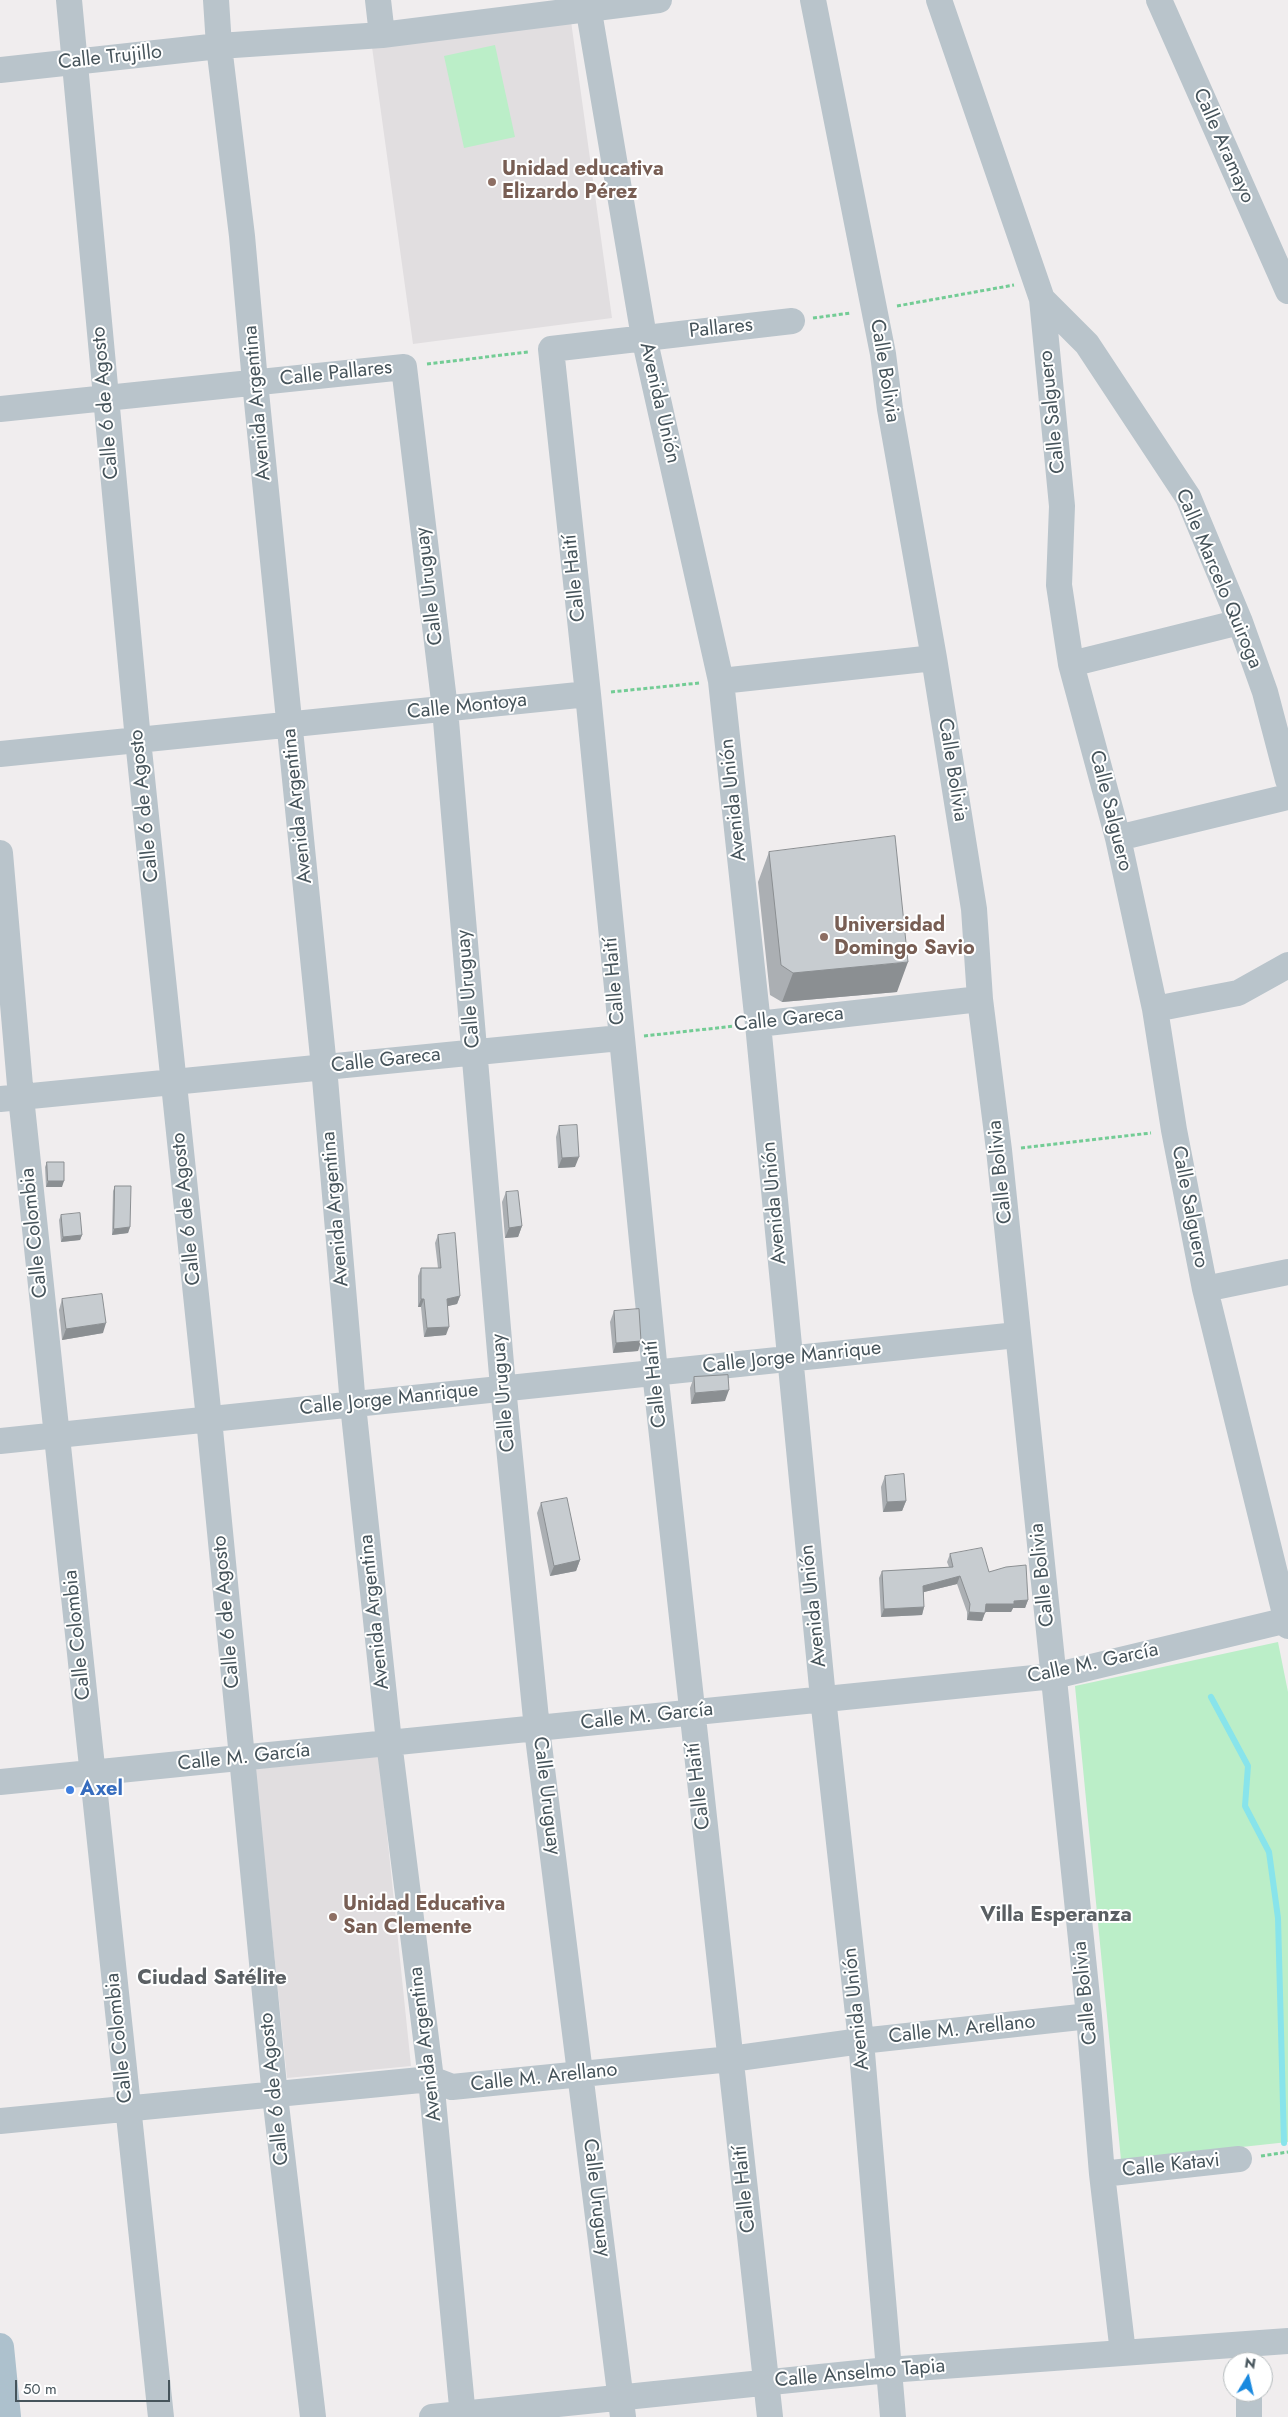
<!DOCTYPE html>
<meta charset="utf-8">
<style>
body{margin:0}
#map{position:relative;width:1288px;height:2417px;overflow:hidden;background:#f0edee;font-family:Jost,sans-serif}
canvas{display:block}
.north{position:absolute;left:1223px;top:2352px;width:50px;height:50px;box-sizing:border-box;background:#fff;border:1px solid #b5bbbd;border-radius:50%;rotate:9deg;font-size:14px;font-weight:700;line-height:20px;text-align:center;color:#46545b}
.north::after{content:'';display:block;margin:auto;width:18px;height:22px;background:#1989df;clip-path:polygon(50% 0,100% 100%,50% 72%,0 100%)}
.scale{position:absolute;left:15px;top:2380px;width:155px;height:22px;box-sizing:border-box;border:2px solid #46545b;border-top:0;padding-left:6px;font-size:15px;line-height:18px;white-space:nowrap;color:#46545b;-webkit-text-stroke:4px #fff;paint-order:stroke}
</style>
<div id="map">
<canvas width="1288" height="2417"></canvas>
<div class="north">N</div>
<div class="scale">50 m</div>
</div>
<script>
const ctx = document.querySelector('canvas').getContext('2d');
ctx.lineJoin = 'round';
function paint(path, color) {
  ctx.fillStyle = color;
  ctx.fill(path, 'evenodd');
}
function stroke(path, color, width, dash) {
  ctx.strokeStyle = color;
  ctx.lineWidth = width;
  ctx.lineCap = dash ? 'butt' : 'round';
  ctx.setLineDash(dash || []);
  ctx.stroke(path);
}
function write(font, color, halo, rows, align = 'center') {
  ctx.font = font + ' Jost,sans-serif';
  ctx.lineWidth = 4;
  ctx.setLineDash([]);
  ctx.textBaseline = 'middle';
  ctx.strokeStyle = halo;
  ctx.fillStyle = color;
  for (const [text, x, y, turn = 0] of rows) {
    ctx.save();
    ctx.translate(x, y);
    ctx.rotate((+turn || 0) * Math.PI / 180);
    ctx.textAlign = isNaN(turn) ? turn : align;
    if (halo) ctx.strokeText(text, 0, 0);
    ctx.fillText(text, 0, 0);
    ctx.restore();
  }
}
const education = new Path2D(`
 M571,21L612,318L413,344L372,47Z
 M379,1756L411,2066L287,2078L255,1769Z`);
const green = new Path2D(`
 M495,45L515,137L464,148L444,56Z
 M1278,1642L1288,1692V2142L1121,2160L1075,1686Z`);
const stream = new Path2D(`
 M1211,1697L1248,1766L1245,1806L1269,1852L1278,1918L1284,2143`);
const path = new Path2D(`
 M897,306L1014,285
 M813,318L851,313
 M427,364L528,352
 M611,692L699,683
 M644,1036L735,1026
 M1021,1148L1151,1133
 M1261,2156L1288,2152`);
const minor = new Path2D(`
 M69,0L138,740L209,1419L275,2096L313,2417
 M216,0L219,46L242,236L255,382L324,1067L353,1405L389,1742L431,2079L463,2417
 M378,0L382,35
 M587,0L644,337L721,681L758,1024L823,1698L861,2041L893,2417
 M813,0L883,354L890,409L934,658L974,909L980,999L999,1150L1089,2016L1102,2174L1123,2353
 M939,0L1042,299L1062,506L1059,585L1071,664L1118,838L1155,1009L1174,1130L1205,1289L1288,1626
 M1159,0L1288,291
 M0,70L219,46L382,35L659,0
 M1042,299L1087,344L1188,497L1240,622L1265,692L1288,780
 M0,409L404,367L445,709L503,1387L537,1729L623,2417
 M1071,664L1240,622
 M721,681L934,658
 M0,754L588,694
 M1118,838L1288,797
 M0,853L21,1097L161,2417
 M1155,1009L1238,993L1288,965
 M758,1024L980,999
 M0,1099L620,1038
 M1205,1289L1288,1272
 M0,1441L1017,1335
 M0,1782L1054,1676L1288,1620
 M0,2121L431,2079L452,2087L731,2059L861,2041L1089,2016
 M1102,2174L1239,2159
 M1249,2392V2417
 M432,2417L888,2370L1288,2341
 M770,2417L655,1372L588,694L551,349L792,321`);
const major = new Path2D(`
 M0,2347L7,2417`);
const wall = new Path2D(`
 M769,852L897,992L782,1002L770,995L758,882Z
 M559,1126L575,1167L558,1168L556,1137Z
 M47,1162L62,1187H46L45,1167Z
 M115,1186L130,1227L128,1233L112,1235L113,1191Z
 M506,1192L522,1226L518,1237L505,1238L502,1202Z
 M61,1215L82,1235L80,1240L61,1242L59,1220Z
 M438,1235L460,1296L457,1304L447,1306L446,1335L424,1337L421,1307H418V1276L421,1268H438L435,1243Z
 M62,1299L103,1333L62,1340L59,1310Z
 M614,1311L641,1341L638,1351L613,1353L610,1322Z
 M694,1377L725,1401L691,1404L690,1388Z
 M885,1476L906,1501L902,1511L883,1512L881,1487Z
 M541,1503L580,1560L576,1571L550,1576L537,1513Z
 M950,1554L989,1572L1028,1600L1025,1608H1013L1011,1612H985L982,1621L967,1620V1612L957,1584L924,1592V1607L922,1615L881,1617L879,1578L882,1571L949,1567L947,1562Z`);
const shadedWall = new Path2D(`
 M908,962L897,992L782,1002L793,973Z
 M579,1157L575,1167L558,1168L562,1158Z
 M48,1181H64L62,1187H46Z
 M522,1226L518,1237L505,1238L509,1228Z
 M130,1227L128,1233L112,1235L114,1229Z
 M82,1235L80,1240L61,1242L63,1237Z
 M460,1296L457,1304L444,1307L447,1299Z
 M421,1299H424L421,1307H418Z
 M106,1323L103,1333L62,1340L66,1329Z
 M449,1327L446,1335L424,1337L427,1328Z
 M641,1341L638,1351L613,1353L616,1343Z
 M729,1390L725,1401L691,1404L695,1393Z
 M906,1501L902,1511L883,1512L887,1502Z
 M580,1560L576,1571L550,1576L554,1566Z
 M960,1576L957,1584L920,1593L923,1586Z
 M1028,1600L1025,1608H1013L1011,1612H983L986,1604L1014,1601Z
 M924,1607L922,1615L881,1617L884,1609Z
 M969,1612L985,1613L982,1621L967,1620Z`);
const building = new Path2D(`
 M895,836L908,962L793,973L781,965L769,852Z
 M577,1125L579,1157L562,1158L559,1126Z
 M47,1162H64V1181H48Z
 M115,1186H131L130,1227L114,1229Z
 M518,1191L522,1226L509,1228L506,1192Z
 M80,1213L82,1235L63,1237L61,1215Z
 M455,1233L460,1296L447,1299L449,1327L427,1328L424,1299H421V1268H441L438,1235Z
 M102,1294L106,1323L66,1329L62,1299Z
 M639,1309L641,1341L616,1343L614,1311Z
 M728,1375L729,1390L695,1393L694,1377Z
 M904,1474L906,1501L887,1502L885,1476Z
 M567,1498L580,1560L554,1566L541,1503Z
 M982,1548L989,1572L1006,1567L1026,1565L1028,1600L1014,1601V1604H986L985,1613L969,1612L970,1604L960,1576L923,1586L924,1607L884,1609L882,1571L953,1567L950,1554Z`);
const markers = [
 [492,182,5,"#8d6e63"],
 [824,937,5,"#8d6e63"],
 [70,1790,5,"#3f7fe0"],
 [333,1917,5,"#8d6e63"]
];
const streetNames = [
 ["Calle Trujillo",110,58,-6],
 ["Calle Aramayo",1223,146,66],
 ["Pallares",721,329,-6],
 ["Calle Bolivia",884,371,81],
 ["Calle Pallares",336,374,-6],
 ["Calle 6 de Agosto",106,403,-95],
 ["Avenida Argentina",258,403,-95],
 ["Avenida Unión",659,403,77],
 ["Calle Salguero",1053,412,-96],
 ["Calle Haití",575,578,-96],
 ["Calle Marcelo Quiroga",1218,579,67],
 ["Calle Uruguay",430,586,-97],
 ["Calle Montoya",467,707,-6],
 ["Calle Bolivia",952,770,81],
 ["Avenida Unión",734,800,-96],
 ["Calle 6 de Agosto",145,806,-96],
 ["Avenida Argentina",298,806,-96],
 ["Calle Salguero",1110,811,76],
 ["Calle Haití",615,981,-95],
 ["Calle Uruguay",469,989,-95],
 ["Calle Gareca",789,1020,-6],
 ["Calle Gareca",386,1061,-6],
 ["Calle Bolivia",1001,1172,-96],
 ["Avenida Unión",775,1203,-95],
 ["Calle Salguero",1189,1207,79],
 ["Calle 6 de Agosto",187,1209,-96],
 ["Avenida Argentina",336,1209,-95],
 ["Calle Colombia",35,1233,-96],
 ["Calle Jorge Manrique",792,1358,-6],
 ["Calle Haití",656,1384,-96],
 ["Calle Uruguay",504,1393,-95],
 ["Calle Jorge Manrique",389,1400,-6],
 ["Calle Bolivia",1043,1575,-96],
 ["Avenida Unión",814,1606,-96],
 ["Calle 6 de Agosto",227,1612,-95],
 ["Avenida Argentina",375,1612,-96],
 ["Calle Colombia",78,1635,-96],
 ["Calle M. García",1093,1664,-12],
 ["Calle M. García",647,1717,-6],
 ["Calle M. García",244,1758,-6],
 ["Calle Haití",699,1786,-97],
 ["Calle Uruguay",546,1796,83],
 ["Calle Bolivia",1086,1993,-96],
 ["Avenida Unión",857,2009,-96],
 ["Calle M. Arellano",962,2030,-6],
 ["Calle Colombia",120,2038,-96],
 ["Avenida Argentina",426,2044,-97],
 ["Calle M. Arellano",544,2078,-6],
 ["Calle 6 de Agosto",275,2089,-96],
 ["Calle Katavi",1171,2166,-6],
 ["Calle Haití",745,2189,-96],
 ["Calle Uruguay",596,2198,83],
 ["Calle Anselmo Tapia",860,2374,-5]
];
const educationNames = [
 ["Unidad educativa",502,170],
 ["Elizardo Pérez",502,193],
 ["Universidad",834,926],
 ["Domingo Savio",834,949],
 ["Unidad Educativa",343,1905],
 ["San Clemente",343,1928]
];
const shopNames = [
 ["Axel",80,1790]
];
const neighbourhoodNames = [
 ["Villa Esperanza",1056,1916],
 ["Ciudad Satélite",212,1979]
];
paint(education, '#e1dee0');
paint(green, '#bbeec8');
stroke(stream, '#88e4eb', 6);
stroke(path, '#73cc95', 3, [4, 2.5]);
stroke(minor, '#b9c4cb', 26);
stroke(major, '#adc1cd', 28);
paint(wall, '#abafb3');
paint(shadedWall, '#8b8f92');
paint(building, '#c7ccd0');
stroke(building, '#8b8f92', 1);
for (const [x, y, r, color] of markers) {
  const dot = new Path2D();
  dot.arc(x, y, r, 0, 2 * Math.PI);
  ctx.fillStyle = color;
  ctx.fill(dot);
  stroke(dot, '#fff', 2);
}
write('20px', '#46545b', '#fff', streetNames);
write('bold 20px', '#785e54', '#fff', educationNames, 'left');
write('bold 20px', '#366cbe', '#fff', shopNames, 'left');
write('bold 21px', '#5a5f63', '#fff', neighbourhoodNames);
</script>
